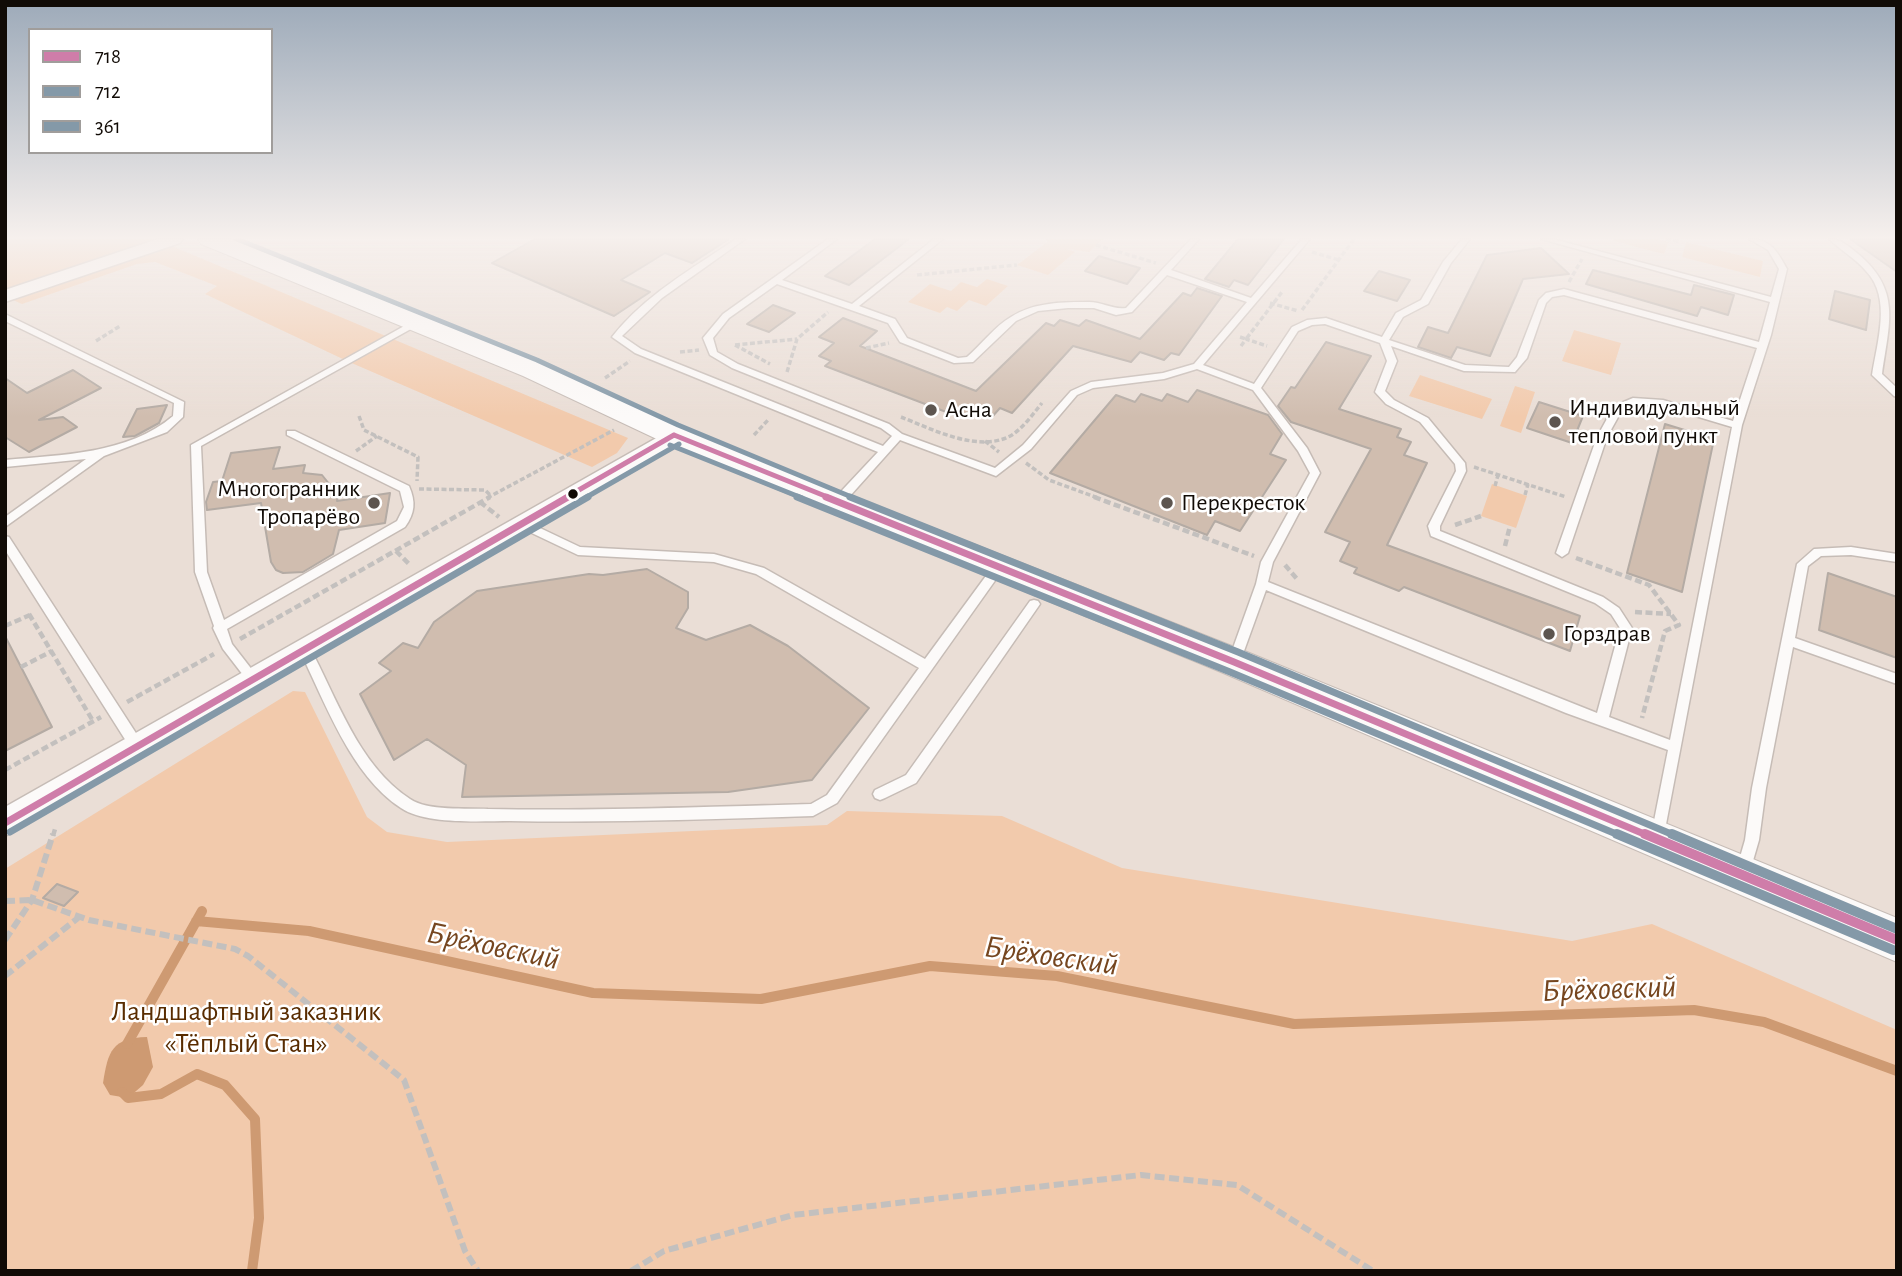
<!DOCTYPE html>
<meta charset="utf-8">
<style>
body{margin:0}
#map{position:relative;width:1902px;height:1276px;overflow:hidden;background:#eaded6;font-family:"Alegreya Sans",sans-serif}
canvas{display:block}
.frame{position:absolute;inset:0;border:7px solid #110b06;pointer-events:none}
.legend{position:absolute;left:28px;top:28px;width:245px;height:126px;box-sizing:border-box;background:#fff;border:2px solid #a09d9b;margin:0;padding:9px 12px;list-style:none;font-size:21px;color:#110b06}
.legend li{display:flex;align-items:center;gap:14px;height:35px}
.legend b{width:35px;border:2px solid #a09d9b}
</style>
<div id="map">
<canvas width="1902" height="1276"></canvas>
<div class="frame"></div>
<ul class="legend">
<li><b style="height:9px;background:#cf7da9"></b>718</li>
<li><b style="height:9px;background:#8499a8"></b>712</li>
<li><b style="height:9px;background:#8499a8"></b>361</li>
</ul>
</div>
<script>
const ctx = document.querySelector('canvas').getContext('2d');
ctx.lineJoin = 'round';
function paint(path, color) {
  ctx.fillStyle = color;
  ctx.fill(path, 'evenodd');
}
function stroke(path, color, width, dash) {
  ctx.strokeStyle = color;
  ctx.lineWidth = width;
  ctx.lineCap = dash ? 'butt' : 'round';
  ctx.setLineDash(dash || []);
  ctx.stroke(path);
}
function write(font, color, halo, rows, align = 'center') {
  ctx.font = font + ' "Alegreya Sans",sans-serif';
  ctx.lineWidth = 5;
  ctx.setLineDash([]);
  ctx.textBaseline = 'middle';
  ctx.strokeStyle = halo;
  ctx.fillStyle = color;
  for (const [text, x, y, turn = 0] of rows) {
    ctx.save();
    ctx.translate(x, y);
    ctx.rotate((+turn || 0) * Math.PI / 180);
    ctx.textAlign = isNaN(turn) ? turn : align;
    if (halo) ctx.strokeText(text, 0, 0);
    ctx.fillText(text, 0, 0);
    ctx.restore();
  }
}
const green = new Path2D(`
 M5,239H153L156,240L5,291Z
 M1046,239H1103L1089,252L1068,249L1075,252L1048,275L1017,265L1047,242Z
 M1614,239H1655L1669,242L1664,254L1613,241Z
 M1686,242L1763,261L1760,277L1682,257Z
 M172,246L628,438L617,453L592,467L347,361L205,294L217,286L155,262L137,264L22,304L13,300Z
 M987,279L1008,286L986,306L969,300L957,311L947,307L940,313L908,302L930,284L951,291L961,282L977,287Z
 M1574,330L1621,343L1611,375L1562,361Z
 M1420,375L1492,399L1482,419L1409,396Z
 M1515,386L1535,392L1521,433L1500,426Z
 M1492,484L1527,496L1516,528L1481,516Z
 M293,691L305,692L367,817L387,832L447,842L827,825L847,811L1002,816L1122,868L1572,941L1652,924L1897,1030V1271H5V869Z`);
const water = new Path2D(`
 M147,1037L153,1067L143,1085L128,1098L110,1095L103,1083C108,1051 112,1038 147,1037Z`);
const stream = new Path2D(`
 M196,921L309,931L593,993L761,999L930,966L1057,976L1294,1024L1694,1010L1764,1022L1897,1071
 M127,1044L202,911
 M122,1092L128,1098L161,1094L197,1074L225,1085L255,1119L259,1218L252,1271`);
const building = new Path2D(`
 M535,239H729L692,263L665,253L621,280L650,292L614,316L492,263Z
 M875,239H909L849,285L825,276Z
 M1238,239H1284L1248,285L1234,280L1229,287L1205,279Z
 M1850,239H1897V272Z
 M1541,248L1569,274L1523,279L1490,356L1457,347L1451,358L1418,347L1428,327L1448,333L1487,255Z
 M1099,256L1112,260L1140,268L1127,284L1085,271Z
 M1593,270L1691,295L1694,285L1734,295L1728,315L1701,307L1697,316L1586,284Z
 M1379,271L1410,280L1397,301L1364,291Z
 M1197,288L1222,296L1179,355L1171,353L1164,360L1140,352L1131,362L1073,346L1012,413L1000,408L991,418L971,410L962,418L825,366L831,361L819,356L834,343L819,337L843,318L877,331L860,346L976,391L1046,323L1054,326L1060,320L1079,326L1086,320L1140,339L1183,293L1191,296Z
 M1835,291L1870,300L1866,330L1829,319Z
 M773,305L795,313L769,332L747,324Z
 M1326,342L1371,356L1339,409L1401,429L1397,437L1411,442L1404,455L1427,463L1387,545L1580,616L1570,651L1404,587L1399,591L1354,573L1357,568L1340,561L1350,542L1325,532L1371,449L1291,422L1278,406L1291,387L1295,388Z
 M73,370L101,388L39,420L63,417L77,427L29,452L5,437V378L27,393Z
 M1197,390L1268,415L1282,434L1270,454L1286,460L1240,531L1215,521L1207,535L1050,473L1116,395L1135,402L1141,394L1162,401L1167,394L1188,402Z
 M1539,402L1583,416L1572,443L1527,428Z
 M167,405L159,423L135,436L123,437L137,409Z
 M1665,424L1714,439L1682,592L1627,573Z
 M280,447L273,469L305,465L303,473L322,475L330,485L340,483L337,501L390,493L385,523L339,530L333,554L303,572L283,573L276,570L271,562L261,503L207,510L206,502L213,482L222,481L231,453Z
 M647,569L688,592V608L676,628L706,640L750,625L788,646L869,708L812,780L728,792L462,797L466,765L427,739L394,760L360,694L391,671L379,663L403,643L418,648L434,622L477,591L589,574L603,575Z
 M1828,573L1897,597V658L1819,630Z
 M5,636L52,727L5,751Z
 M57,884L78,892L64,906L43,898Z`);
const pathFar2 = new Path2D(`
 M1666,239L1681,242
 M1096,245L1156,263
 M1312,252L1339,260
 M917,275L1017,265
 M1569,282L1582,259
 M1270,303L1298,311
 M1302,310L1354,239
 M1240,337L1246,339L1282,292
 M96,341L120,326
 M735,345L770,364
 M735,345L797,339
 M1241,346L1246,339L1267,346
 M866,348L889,343
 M680,352L699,350
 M787,372L797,339L828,312
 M605,378L630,361
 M359,416L364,430L418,457L417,481
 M901,417C932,429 979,454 1012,435C1024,427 1033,414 1042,403
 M754,435L769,419
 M985,441L999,452
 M356,451L377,436
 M1026,463L1049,480L1098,498
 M1474,467L1566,497
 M1495,486L1498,475
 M419,489L485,490L491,496
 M1525,495L1528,484
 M487,498L614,430`);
const pathFar1 = new Path2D(`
 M1094,497L1254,556
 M480,502L499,517
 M1455,525L1481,516
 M1505,546L1510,526
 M396,551L410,565
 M1576,558L1649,585L1679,625L1665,631L1642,718
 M1285,565L1297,579
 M1635,612L1671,614
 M29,614L93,721
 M5,626L30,615
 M240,639L490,497
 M21,667L52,651
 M127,702L214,654
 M5,770L101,717
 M53,836L55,829`);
const path = new Path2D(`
 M5,901L32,900L89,920L235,949L248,956L404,1080L465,1251L478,1271
 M5,940L32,900L53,834
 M5,976L78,918
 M631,1271L664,1251L793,1215L1141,1175L1237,1185L1373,1271`);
const service = new Path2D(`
 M736,239H745L662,298L622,336L641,349L883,446L892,436L881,428L732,368L710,355L703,338L723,314L828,239H837L782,280L852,304L934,239H943L859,306L895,319L907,338L958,358L967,357C981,345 995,326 1011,317C1034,302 1063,302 1089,302C1103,302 1113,310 1126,308L1191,239H1199L1171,270L1251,298L1302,239H1310L1203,365L1254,384L1292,327L1307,320L1326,318L1382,337L1396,313L1421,300L1443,262L1462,239H1470L1451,263L1428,304L1403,317L1389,340L1465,365L1509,367L1517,357L1539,300L1546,293L1564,289L1759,342L1770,302L1541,239H1553L1771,297L1779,269L1768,250L1749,239C1770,238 1778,252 1787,269L1771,335L1742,425L1663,840L1658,842L1653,840L1651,836L1668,750L1566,713L1266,590L1240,662L1238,665H1230L1228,662L1256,584L1261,562L1310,473L1298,451L1253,390L1197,369L1164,379L1093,388L1077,395L1031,449L996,476L900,440L841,506H833L832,503L833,500L878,452L635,353L612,337C645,295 693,268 736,239ZM1167,275L1247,302L1194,364L1163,373L1091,382L1071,391L1023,445L995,468L902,434L889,424L738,364L717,352L713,338L729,318L777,284L888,323L900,342L954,363L973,362L1016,321L1038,311L1068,308H1094L1116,315L1132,312ZM1564,295L1757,348L1733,421L1663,400L1633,398L1614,406L1597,437L1556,553L1562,557L1568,553L1607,437L1622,410L1634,404L1662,406L1732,427L1670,740L1609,717L1632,628L1619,608L1603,597L1440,531V526L1466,471L1465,463L1428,418L1394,400L1385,391L1397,361L1391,346L1464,371L1515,372L1527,358L1546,303L1552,297ZM1325,324L1380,343L1387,361L1375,392L1386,404L1420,422L1455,464L1456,471L1428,526L1431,536L1595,603L1611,614L1620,628L1597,713L1268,582L1273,562L1320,473L1307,448L1261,388L1298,331L1312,325Z
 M1829,239C1840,238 1848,246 1857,253C1902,290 1889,323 1882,374L1897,388V397L1894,396L1872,375C1877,342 1892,298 1866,271C1855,258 1840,250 1829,239Z
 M5,314L184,402L183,417L167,432L104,456L5,527V517L86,459L5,467V460C60,455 129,454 173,416L174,403L5,321Z
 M415,320L420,323L418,325L201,446L207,572L224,620L397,521L404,507L400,491L287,435V431H295L409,486C416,502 415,513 405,527L227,629L232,644L260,680L258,684H250L223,649L213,628L214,626L195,572L191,445Z
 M521,519L580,547L714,554L764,568L925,659L994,565H1002L1004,568L837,803L813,816C712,819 611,823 510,821C481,821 426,825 401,808C351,776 324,700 299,649L301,646H309C337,698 358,765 410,799C426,811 468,808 488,809C596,811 703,807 811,804L827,795L919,668L756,574L714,562L578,555L517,526L515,523Z
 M5,536L9,537L143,744L145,748L143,752L138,754L133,752L5,550Z
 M1851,547L1897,554V562L1851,555L1821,556L1808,566L1795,638L1897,674V684L1793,647L1766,788L1759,840L1750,871L1748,876L1743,878L1738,876L1736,871L1745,840L1752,788L1797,564L1814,549Z
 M1034,600L1038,601L1040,604L1038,607L916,783L885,798L880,800L875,798L873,794L875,790L906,775L1030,601Z`);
const minor = new Path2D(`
 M158,239H183L180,243L5,302V290Z
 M674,428L682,430L685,435L682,440L5,836V807Z`);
const secondary = new Path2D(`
 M198,239H231L543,364L685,428L849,495L1247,652L1897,918V962L1221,672L663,442L523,376L201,244Z`);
const bus1Far2 = new Path2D(`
 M674,435L830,498
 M565,498L674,435`);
const bus1Far1 = new Path2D(`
 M826,497L1234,662L1649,836
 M5,823L568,497`);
const bus1 = new Path2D(`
 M1645,834L1897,940`);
const bus2Far2 = new Path2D(`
 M670,445L802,498
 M585,498L679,444`);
const bus2Far1 = new Path2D(`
 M797,497L1230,672L1621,836
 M10,832L588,497`);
const bus2 = new Path2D(`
 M1617,834L1893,950`);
const bus3Far2 = new Path2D(`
 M237,239L537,360L678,425L854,498`);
const bus3Far1 = new Path2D(`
 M850,497L1238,652L1676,836`);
const bus3 = new Path2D(`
 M1672,834L1897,929`);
const markers = [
 [931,410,7,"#5d554f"],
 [1555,422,7,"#5d554f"],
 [573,494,6,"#110b06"],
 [374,503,7,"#5d554f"],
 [1167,503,7,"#5d554f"],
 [1549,634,7,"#5d554f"]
];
const poiNames = [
 ["Индивидуальный",1569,408],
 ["тепловой пункт",1569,436],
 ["Асна",945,410],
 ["Многогранник",360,489,"right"],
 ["Тропарёво",360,517,"right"],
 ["Перекресток",1181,503],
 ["Горздрав",1563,634]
];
const nearParknames = [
 ["Ландшафтный заказник",246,1012],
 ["«Тёплый Стан»",246,1044]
];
const nearWaternames = [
 ["Брёховский",493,946,12],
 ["Брёховский",1051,956,8],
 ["Брёховский",1609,989,-2]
];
paint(green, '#f2caac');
paint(water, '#ce9a72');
stroke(stream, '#ce9a72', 10);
paint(building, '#d0bdaf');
stroke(building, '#b4aba4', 2);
stroke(service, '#c6bcb6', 3);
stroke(minor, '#c6bcb6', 3);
stroke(secondary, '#c6bcb6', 2);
stroke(pathFar2, '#c3c0be', 3.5, [5, 2.5]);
stroke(pathFar1, '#c3c0be', 4.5, [7, 3.5]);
stroke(path, '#c3c0be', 6, [10, 4.5]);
paint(service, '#fcfaf9');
paint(minor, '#fcfaf9');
paint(secondary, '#fcfaf9');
stroke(bus1Far2, '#cf7da9', 5);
stroke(bus1Far1, '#cf7da9', 7);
stroke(bus1, '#cf7da9', 10);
stroke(bus2Far2, '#8499a8', 5);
stroke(bus2Far1, '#8499a8', 7);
stroke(bus2, '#8499a8', 10);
stroke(bus3Far2, '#8499a8', 5);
stroke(bus3Far1, '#8499a8', 7);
stroke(bus3, '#8499a8', 10);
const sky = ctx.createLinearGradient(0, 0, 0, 417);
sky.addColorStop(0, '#9daab9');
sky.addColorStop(0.57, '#f6f0ed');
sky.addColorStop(1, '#f6f0ed00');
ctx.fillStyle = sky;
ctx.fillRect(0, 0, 1902, 417);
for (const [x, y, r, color] of markers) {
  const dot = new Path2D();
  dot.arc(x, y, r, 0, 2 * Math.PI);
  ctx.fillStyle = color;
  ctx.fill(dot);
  stroke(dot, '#fff', 2.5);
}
write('24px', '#110b06', '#fff', poiNames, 'left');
write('28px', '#592c00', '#fff', nearParknames);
write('italic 32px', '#76461f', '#fff', nearWaternames);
</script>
